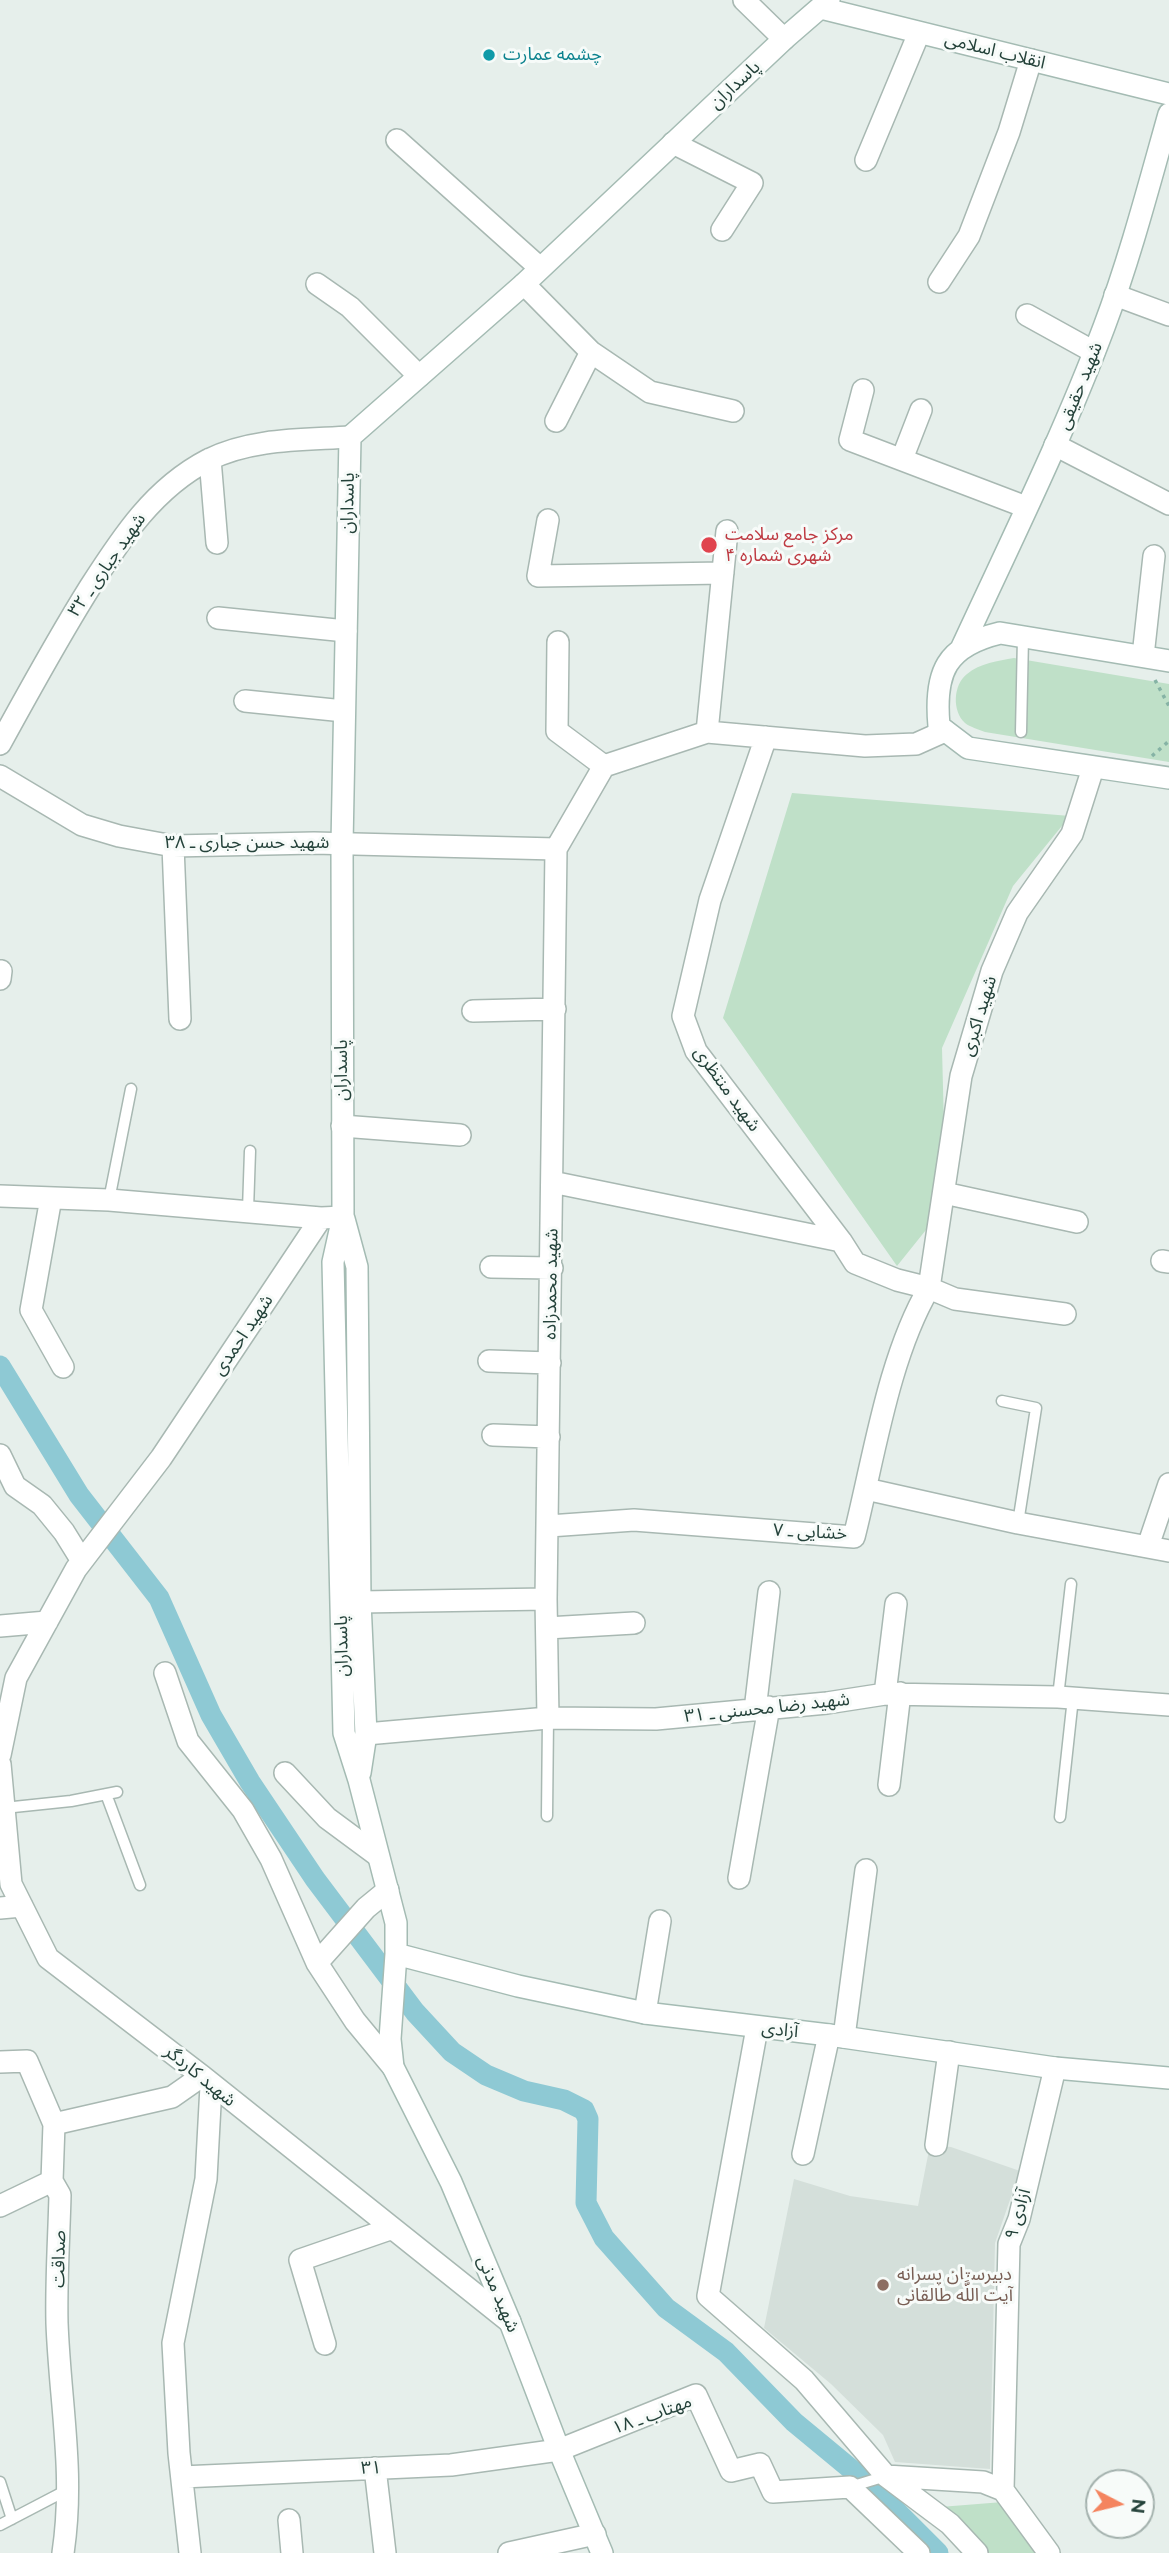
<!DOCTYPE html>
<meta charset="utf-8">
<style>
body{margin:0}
#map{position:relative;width:1169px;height:2553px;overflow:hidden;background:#e6efeb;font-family:Raleway,sans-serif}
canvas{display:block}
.north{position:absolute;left:1085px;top:2469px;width:70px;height:70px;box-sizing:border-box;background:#f7fbf9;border:2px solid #a3b1ad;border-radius:50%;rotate:97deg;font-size:19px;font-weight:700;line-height:28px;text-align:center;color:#24423a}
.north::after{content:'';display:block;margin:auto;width:24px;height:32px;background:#f4845f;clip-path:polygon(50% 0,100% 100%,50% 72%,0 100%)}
</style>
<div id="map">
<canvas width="1169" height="2553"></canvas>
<div class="north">N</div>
</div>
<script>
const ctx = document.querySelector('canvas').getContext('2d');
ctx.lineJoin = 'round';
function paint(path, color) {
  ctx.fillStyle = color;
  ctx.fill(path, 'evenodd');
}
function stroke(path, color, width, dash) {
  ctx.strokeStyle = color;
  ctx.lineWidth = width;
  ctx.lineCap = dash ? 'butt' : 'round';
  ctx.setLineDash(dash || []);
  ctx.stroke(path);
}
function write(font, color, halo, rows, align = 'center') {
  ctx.font = font + ' Raleway,"Noto Sans Arabic",sans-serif';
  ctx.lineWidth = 6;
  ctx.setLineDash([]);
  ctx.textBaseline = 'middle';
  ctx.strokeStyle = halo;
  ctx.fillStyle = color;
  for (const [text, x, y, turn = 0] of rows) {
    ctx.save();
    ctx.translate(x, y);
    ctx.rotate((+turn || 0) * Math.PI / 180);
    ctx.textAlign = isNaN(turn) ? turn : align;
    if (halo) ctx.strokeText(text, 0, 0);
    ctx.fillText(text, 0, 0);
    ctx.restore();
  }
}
const built = new Path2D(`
 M930,2145L951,2147L1020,2171L995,2243L990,2469L895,2462L883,2435L831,2384L764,2328L794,2179L850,2196L918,2206Z`);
const green = new Path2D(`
 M1014,658L1169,684V762L985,732C978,729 970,727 965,723C952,711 953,685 967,674C980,663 998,661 1014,658Z
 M792,793L1070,816L1013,886L942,1048L946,1205L897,1266L723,1018Z
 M1003,2502L1041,2553H988L940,2507Z`);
const canal = new Path2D(`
 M0,1366L79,1495L159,1598L211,1715L250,1782L315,1879L415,2012L452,2052L486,2075L524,2091L564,2100L584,2110L588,2119L586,2203L604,2238L666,2308L726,2352L794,2422L869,2484L938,2553`);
const path = new Path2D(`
 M1155,680L1169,706
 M1152,756L1169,741`);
const lane = new Path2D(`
 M1021,732L1023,637
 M109,1200L131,1089
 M248,1210L250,1151
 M1002,1401L1036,1408L1018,1523
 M1058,1697L1071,1584
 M106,1794L140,1885
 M4,1808L71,1801L117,1792
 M547,1816L548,1718
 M1060,1817L1073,1698
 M0,2482L12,2519
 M850,2487L886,2476
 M0,2525L69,2489`);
const street = new Path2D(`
 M744,0L784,39
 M397,140L540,268
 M673,143L752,183L722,230
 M866,160L919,33
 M939,282L969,236L1009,132L1031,60
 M317,284L350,307L419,376
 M524,284L591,352L650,392L733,411
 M1115,295L1169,315
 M1027,315L1094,352
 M863,390L850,440L1026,507
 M556,421L591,352
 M1055,445L1169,504
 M210,459L217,543
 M902,459L921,410
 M548,520L538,576L723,573
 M218,618L346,631
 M558,642L557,731L604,766
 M1143,656L1154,556
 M245,701L344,711
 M707,732L727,531
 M766,737L710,900L683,1016L696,1051L841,1241L855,1263L897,1280L929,1288L955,1299L1065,1314
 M0,744C29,691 58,638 90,587C122,537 154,488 208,460C251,438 304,440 350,437
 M0,776L82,825L119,836L173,846L314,843L556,849
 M173,846L180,1019
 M0,979L1,971
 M473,1011L555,1009
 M342,1126L460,1135
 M552,1182L841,1241
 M944,1193L1077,1222
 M0,1196L109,1200L321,1218
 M51,1198L31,1310L63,1367
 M1162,1261L1169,1262
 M491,1267L552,1268
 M489,1361L550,1363
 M493,1435L549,1437
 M0,1455L15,1486L42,1505L64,1532L82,1561
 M866,1489L1018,1523L1169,1551
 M549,1526L634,1520L854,1537C874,1458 888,1358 929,1288L961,1076L992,971L1017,913L1072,834L1093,768
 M1148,1546L1169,1484
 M360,1602L546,1599
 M0,1626L47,1622
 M547,1628L634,1623
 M165,1673L188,1741L243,1810L271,1859L317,1963L355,2021L393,2067
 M885,1694L896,1604
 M755,1710L769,1592
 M548,1718L546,1599L556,849L604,766L707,732L865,746L916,744L945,731
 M366,1734L548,1718L656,1719L827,1703L885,1694L1058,1697L1169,1705
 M0,1755L16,1678L76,1569L161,1458L321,1218L343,1217
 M0,1764L11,1884L48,1958L202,2076L510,2322
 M285,1773L327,1818L377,1855
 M889,1785L900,1693
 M739,1878L769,1707
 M0,1908L22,1906
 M317,1963L366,1908L388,1890
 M645,2013L660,1921
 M757,2028L708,2296L804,2380L886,2476L950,2524L977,2553
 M844,2037L866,1870
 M0,2062L27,2061L54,2124
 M936,2145L949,2052
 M803,2154L829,2035
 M0,2206L52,2181
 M325,2344L300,2260L390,2229
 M375,2468L385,2553
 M886,2476L983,2482L1003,2490L1049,2553
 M182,2477L451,2465L559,2450L696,2395L731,2471L760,2464L773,2492L850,2487L919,2553
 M1003,2490L1009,2244L1019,2219L1055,2068
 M289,2520L292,2553
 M63,2553C75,2473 60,2403 57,2323C56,2281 59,2237 60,2195L52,2181L54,2124L172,2097L202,2076
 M190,2553L179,2453L173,2343L206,2179L211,2086
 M509,2553L595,2534`);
const secondary = new Path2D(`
 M821,8L1169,94
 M962,647C1011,541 1063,436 1104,327C1130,258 1149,185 1169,114
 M1169,661L1000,633C946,646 934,672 939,726L968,748L1169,778
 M344,1219L357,1267L360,1602L366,1734L360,1773
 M396,1954L518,1986L645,2013L829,2035L1055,2068L1169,2078
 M602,2553L559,2450L510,2322L451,2182L393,2067L390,2039L396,1954V1923L359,1780L344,1733L333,1262L343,1217L342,844L350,437L524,284L784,39L829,0`);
const markers = [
 [489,55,7,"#0f9aa8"],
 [709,545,9,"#e0444e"],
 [883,2285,7,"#8d6e63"]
];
const streetNames = [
 ["انقلاب اسلامی",995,51,14],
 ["پاسداران",735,85,-43],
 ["شهید حقیقی",1080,386,-68],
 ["پاسداران",348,503,-89],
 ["شهید جباری ـ ۳۲",107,565,-55],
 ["شهید حسن جباری ـ ۳۸",247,843],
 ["شهید اکبری",979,1016,-73],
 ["پاسداران",342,1070,-90],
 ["شهید منتظری",727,1089,54],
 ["شهید محمدزاده",551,1284,-89],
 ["شهید احمدی",243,1335,-56],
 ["خشایی ـ ۷",810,1532,3],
 ["پاسداران",342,1646,-91],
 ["شهید رضا محسنی ـ ۳۱",767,1708,-6],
 ["آزادی",780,2030,6],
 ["شهید کاردگر",200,2076,39],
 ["آزادی ۹",1018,2214,-74],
 ["صداقت",59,2259,-89],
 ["شهید مدنی",498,2294,67],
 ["مهتاب ـ ۱۸",652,2415,-20],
 ["۳۱",371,2468,-2]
];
const cultureNames = [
 ["چشمه عمارت",503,55]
];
const healthNames = [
 ["مرکز جامع سلامت",725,535],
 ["شهری شماره ۴",725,556]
];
const educationNames = [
 ["دبیرستان پسرانه",897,2275],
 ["آیت اللَّه طالقانی",897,2296]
];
paint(built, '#d4dfda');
paint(green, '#bfe0c8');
stroke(canal, '#8ec9d4', 21);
stroke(lane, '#a8b8b2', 13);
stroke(street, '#a8b8b2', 24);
stroke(secondary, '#a4bbb3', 24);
stroke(path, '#86b3a5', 3.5, [3.5, 5]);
stroke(lane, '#fff', 10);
stroke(street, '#fff', 21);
stroke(secondary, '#fff', 21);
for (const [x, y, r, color] of markers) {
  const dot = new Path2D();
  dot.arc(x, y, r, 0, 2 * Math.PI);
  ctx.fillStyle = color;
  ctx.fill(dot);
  stroke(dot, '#f7fbf9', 2.5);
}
write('18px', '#24423a', '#f7fbf9', streetNames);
write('18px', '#0d838f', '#f7fbf9', cultureNames, 'left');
write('18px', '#be3a42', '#f7fbf9', healthNames, 'left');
write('18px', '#785e54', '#f7fbf9', educationNames, 'left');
</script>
